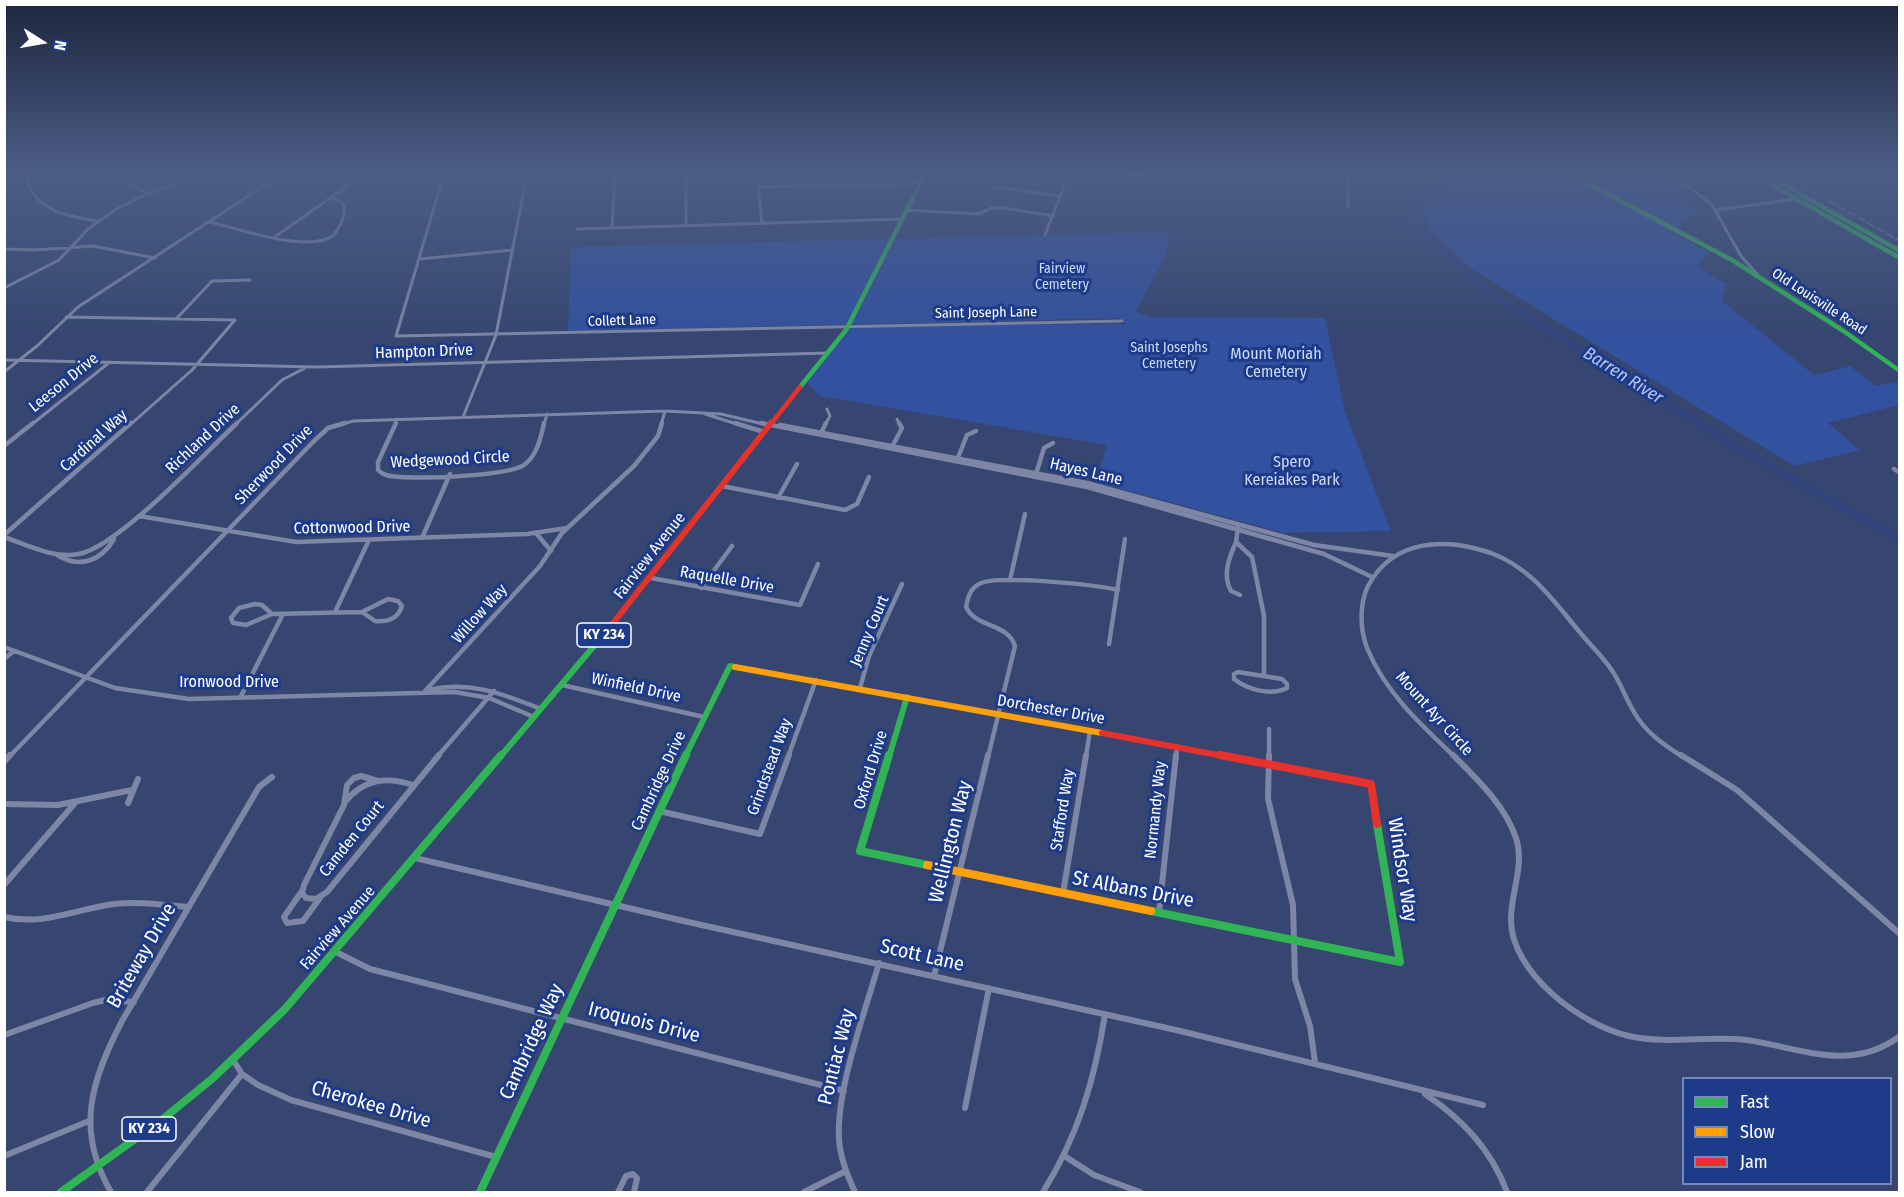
<!DOCTYPE html>
<html>
<head>
<meta charset="utf-8">
<style>
	body { margin:0 }
	#map { position:relative; width:1904px; height:1197px; overflow:hidden; background:#364670; font-family:"Fira Sans Condensed",sans-serif }
	canvas { display:block }
	.frame { position:absolute; inset:0; border:6px solid #fff; pointer-events:none }
	.legend { position:absolute; left:1682px; top:1077px; width:210px; height:108px; box-sizing:border-box; background:#1d3b88; border:2px solid #7789b8; margin:0; padding:8px 10px; list-style:none; font-size:18px; color:#fff }
	.legend li { display:flex; align-items:center; gap:12px; height:30px }
	.legend b { width:30px; border:2px solid #7789b8 }
	.north { position:absolute; left:12px; top:12px; width:60px; height:60px; -webkit-text-stroke:4px #1d3b88; paint-order:stroke; rotate:101deg; font-size:16px; font-weight:700; line-height:24px; text-align:center; color:#fff }
	.north::after { content:''; display:block; margin:auto; width:21px; height:27px; background:#fff; clip-path:polygon(50% 0,100% 100%,50% 72%,0 100%) }
</style>
</head>
<body>
<div id="map">
<canvas width="1904" height="1197"></canvas>
<div class="frame"></div>
<ul class="legend">
<li><b style="height:8px;background:#30b455"></b>Fast</li>
<li><b style="height:8px;background:#ff9f0a"></b>Slow</li>
<li><b style="height:8px;background:#e5322d"></b>Jam</li>
</ul>
<div class="north">N</div>
</div>
<script>
const g = document.querySelector('canvas').getContext('2d');
g.lineJoin = 'round';
function paint(path, color) { g.fillStyle = color; g.fill(path, 'evenodd'); }
function trace(path, color, width, dash) { g.strokeStyle = color; g.lineWidth = width; g.lineCap = dash ? 'butt' : 'round'; g.setLineDash(dash || []); g.stroke(path); }
function label(font, color, halo, rows, align = 'center') {
  g.font = font + ' "Fira Sans Condensed",sans-serif'; g.lineWidth = 6; g.setLineDash([]); g.textBaseline = 'middle'; g.strokeStyle = halo; g.fillStyle = color; for (const [text, x, y, turn = 0] of rows) {
    g.save(); g.translate(x, y); g.rotate((+turn || 0) * Math.PI / 180); g.textAlign = isNaN(turn) ? turn : align; if (halo) g.strokeText(text, 0, 0); g.fillText(text, 0, 0); g.restore();
  }
}
paint(new Path2D(`
	M1459,174H1655L1686,189L1673,194L1692,206L1696,213L1670,232L1708,252L1698,267L1726,284L1721,300L1814,375L1850,366L1876,386L1899,381V405L1828,423L1860,450L1794,466L1467,266L1430,230L1425,209Z
	M1170,232L1165,257L1136,311L1149,317L1325,318L1345,412L1391,531L1284,533L1096,482L1107,445L820,396L805,381L850,325L1126,324L1119,318L568,331L571,247Z`), '#32519e');
paint(new Path2D(`
	M1430,174H1459L1425,209L1430,230L1435,235L1402,232L1399,223L1409,212C1405,191 1415,187 1430,174Z`), '#31467e');
paint(new Path2D(`
	M1416,221H1422L1428,234L1497,294L1750,452L1900,535V543L1744,456L1491,298L1422,237L1415,223Z`), '#31467e');
trace(new Path2D(`
	M26,174C31,210 66,216 97,221
	M118,174L146,194
	M444,174L396,336L1122,321
	M686,174V225
	M757,174L762,223
	M1127,174L1189,182L1194,180L1197,174
	M1348,174V206
	M1662,174L1691,188L1712,205L1741,256L1758,275
	M759,187L920,183
	M996,187L1061,196
	M907,210L978,214L992,208H1004L1053,216
	M1716,210L1796,199
	M210,222C239,229 307,253 333,236C340,227 347,214 343,203L332,198
	M612,227L615,174
	M577,229L903,219
	M1045,235L1069,174
	M276,236L346,187L356,174
	M4,249L34,250L93,246L155,258
	M419,259L513,250
	M4,288L59,260L88,229L115,210L146,194L207,174
	M66,317L235,320L192,370L130,425
	M177,318L212,281L250,280
	M4,360L317,367L828,353
	M4,372L37,346L78,307L282,174
	M705,414L740,425
	M463,417L496,335L527,174
	M897,419L900,425
	M31,425L110,362
	M235,425L282,380L305,368
	M340,425L353,421L665,411L721,414L767,425
	M395,425L398,419
	M544,425L547,414
	M661,425L665,411
	M825,425L830,416L827,409`), '#7d87a5', 3);
trace(new Path2D(`
	M396,423L378,462V470C380,472 383,474 386,475C406,481 508,476 524,465C537,456 541,437 544,423
	M735,423L764,432
	M761,423L1087,487L1324,554L1372,577
	M780,425L1087,483L1314,545L1393,556
	M821,433L826,423
	M4,446L33,423
	M892,447L902,428L899,423
	M957,460L967,435L976,431
	M1894,469L1900,473
	M1036,474L1044,448L1053,443
	M722,486L845,510L857,504L869,477
	M778,498L797,464
	M139,516L296,542L527,534L567,528
	M1238,528L1236,542L1252,557L1264,616V675
	M536,533L551,551
	M4,535L131,423
	M4,537C27,545 54,559 79,554C119,546 204,454 237,423
	M422,538L450,474
	M1236,542C1229,558 1222,575 1231,591L1240,595
	M57,555C80,569 101,561 114,539
	M651,578L800,605L818,564
	M1010,580L1025,514
	M701,588L732,546
	M388,599L398,601L402,606C398,619 388,622 375,621L362,612Z
	M255,604L262,605L272,614L246,625L233,623L231,618L239,608Z
	M335,612L369,540
	M272,614L362,612
	M1109,644L1125,539
	M4,647L115,688L189,699L455,692L489,698L534,717
	M4,659L14,651
	M1238,672L1282,679L1287,684V688C1271,696 1248,690 1234,679V674Z
	M562,685L704,717
	M860,688L869,656L902,584
	M428,690C469,680 503,694 541,709
	M425,691L540,566L562,533L634,466L658,436L662,423
	M240,698L283,614
	M9,757L314,441L328,428L345,423
	M437,757L494,691
	M788,757L816,680
	M988,757L1015,646C1008,623 976,628 966,607C968,597 970,589 979,584C996,574 1096,585 1118,590
	M1086,757L1090,730
	M1176,757L1177,746
	M1269,757V729
	M1455,757C1421,725 1385,692 1367,648C1360,629 1359,605 1368,586C1393,539 1445,537 1491,553C1531,568 1552,599 1578,630C1589,644 1603,656 1613,672C1621,684 1626,699 1634,712C1645,732 1664,745 1683,757`), '#7d87a5', 4.5);
trace(new Path2D(`
	M1269,755L1268,799L1293,905L1295,979L1310,1026L1315,1062
	M1453,755C1477,779 1505,805 1516,838C1525,865 1511,891 1511,919C1510,972 1582,1026 1629,1036C1668,1045 1708,1035 1747,1040C1801,1048 1851,1073 1900,1036
	M1681,755L1737,790L1900,934
	M4,762L10,755
	M378,781L361,776L354,778L347,785L344,805L304,885L302,893L306,898L316,899L327,892L439,755
	M345,802C363,779 386,776 413,785
	M128,803L138,779
	M4,804L58,805L132,790
	M659,811L760,834L789,755
	M415,858L688,922L1176,1030L1483,1105
	M4,885L75,803
	M302,891L284,917L287,923L303,921L320,898
	M1063,893L1086,755
	M1159,912L1176,755
	M4,917C43,926 76,909 114,904C139,901 164,905 189,907
	M336,952L370,969L844,1091
	M934,976L988,755
	M4,1035L93,1003L105,1000L134,1002
	M242,1074L258,1085L291,1100L496,1157
	M1425,1094C1462,1119 1491,1149 1507,1192
	M965,1108L989,988
	M4,1156L89,1121
	M1066,1157L1094,1175L1140,1192
	M111,1192C75,1130 91,1081 122,1021L259,787L272,777
	M147,1192L242,1074L233,1060
	M618,1192L626,1176L633,1174L637,1178L634,1192
	M804,1192L846,1171
	M855,1192C847,1175 840,1158 839,1139C836,1090 865,1012 879,963
	M1043,1192C1078,1136 1095,1079 1105,1014`), '#7d87a5', 6);
trace(new Path2D(`
	M1570,174L1732,260L1842,330L1900,371
	M1753,174L1900,258
	M1765,174L1900,251
	M800,387L846,330L925,174`), '#30b455', 4.5);
trace(new Path2D(`
	M500,757L610,627
	M685,757L730,666L735,667
	M889,757L907,697`), '#30b455', 6);
trace(new Path2D(`
	M889,755L860,851L927,865
	M1151,911L1400,962L1377,824
	M61,1192L163,1119L213,1078L285,1009L501,755
	M480,1192L686,755`), '#30b455', 8);
trace(new Path2D(`
	M735,667L1102,733`), '#ff9f0a', 6);
trace(new Path2D(`
	M927,865L1151,911`), '#ff9f0a', 8);
trace(new Path2D(`
	M770,425L800,387`), '#e5322d', 4.5);
trace(new Path2D(`
	M610,627L771,423
	M1102,733L1228,757`), '#e5322d', 6);
trace(new Path2D(`
	M1220,755L1371,784L1377,824`), '#e5322d', 8);
trace(new Path2D(`
	M1781,174L1900,241`), '#727f9c', 1.5, [8, 3]);
const sky = g.createLinearGradient(0, 0, 0, 341);
sky.addColorStop(0, '#1e263e');
sky.addColorStop(0.51, '#4c5d86');
sky.addColorStop(1, '#4c5d8600');
g.fillStyle = sky;
g.fillRect(0, 0, 1904, 341);
label('14px', '#ccd9f8', '#1d3b88', [
	["Fairview",1062,269],
	["Cemetery",1062,285],
	["Saint Josephs",1169,348],
	["Cemetery",1169,364]
]);
label('14px', '#fff', '#1d3b88', [
	["Old Louisville Road",1819,302,33],
	["Saint Joseph Lane",986,313,-1],
	["Collett Lane",622,321,-2]
]);
for (const [x, y, w] of [
	[604,635,54],
	[149,1129,54]
]) { const box = new Path2D(); box.roundRect(x - w / 2, y - 12, w, 24, 4.5); g.fillStyle = '#1d3b88'; g.fill(box); trace(box, '#fff', 1.5); }
label('bold 15px', '#fff', null, [
	["KY 234",604,635],
	["KY 234",149,1129]
]);
label('16px', '#fff', '#1d3b88', [
	["Hampton Drive",424,352,-2],
	["Leeson Drive",64,383,-39],
	["Richland Drive",203,439,-43],
	["Cardinal Way",94,441,-42],
	["Wedgewood Circle",450,460,-3],
	["Sherwood Drive",274,465,-46],
	["Hayes Lane",1086,472,13],
	["Cottonwood Drive",352,528,-1],
	["Fairview Avenue",650,556,-52],
	["Raquelle Drive",727,580,10],
	["Willow Way",480,614,-48],
	["Jenny Court",870,631,-67],
	["Ironwood Drive",229,683],
	["Winfield Drive",636,688,12],
	["Dorchester Drive",1051,710,10],
	["Mount Ayr Circle",1434,714,48],
	["Grindstead Way",770,767,-70],
	["Oxford Drive",871,770,-73],
	["Cambridge Drive",659,781,-65],
	["Stafford Way",1063,810,-81],
	["Normandy Way",1156,810,-84],
	["Camden Court",352,839,-51],
	["Fairview Avenue",338,928,-49]
]);
label('16px', '#ccd9f8', '#1d3b88', [
	["Mount Moriah",1276,355],
	["Cemetery",1276,373],
	["Spero",1292,463],
	["Kereiakes Park",1292,481]
]);
label('italic 18px', '#b2c5f3', '#1d3b88', [
	["Barren River",1623,376,32]
]);
label('20px', '#fff', '#1d3b88', [
	["Wellington Way",951,842,-76],
	["Windsor Way",1402,870,81],
	["St Albans Drive",1133,890,11],
	["Briteway Drive",142,956,-60],
	["Scott Lane",922,956,13],
	["Iroquois Drive",644,1023,14],
	["Cambridge Way",532,1042,-65],
	["Pontiac Way",837,1057,-76],
	["Cherokee Drive",371,1105,16]
]);
</script>
</body>
</html>
